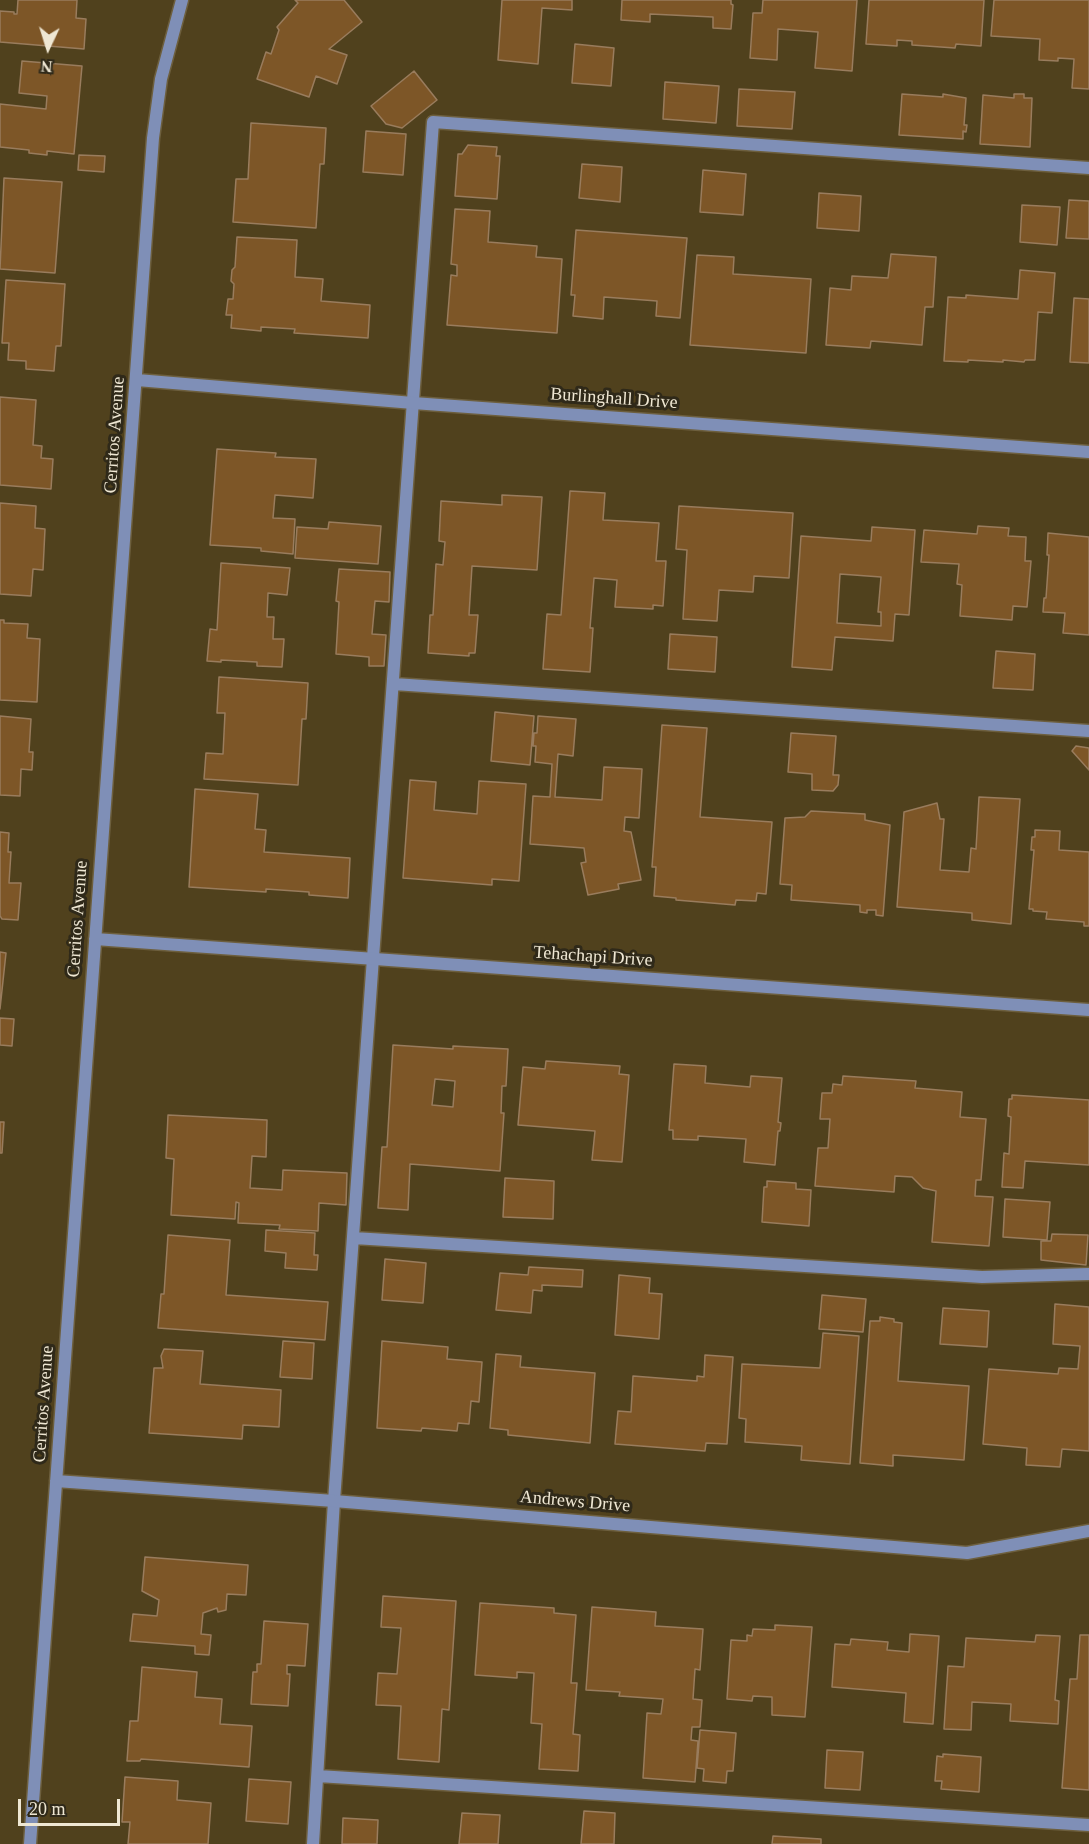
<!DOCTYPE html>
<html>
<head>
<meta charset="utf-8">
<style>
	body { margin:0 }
	#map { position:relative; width:1089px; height:1844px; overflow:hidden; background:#50411d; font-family:Georgia,serif }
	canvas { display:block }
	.north { position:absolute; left:18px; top:18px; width:60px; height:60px; -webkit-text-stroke:4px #2f2919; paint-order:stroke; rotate:184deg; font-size:16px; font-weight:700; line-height:24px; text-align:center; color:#efe7d3 }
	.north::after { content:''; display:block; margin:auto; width:21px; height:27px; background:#efe7d3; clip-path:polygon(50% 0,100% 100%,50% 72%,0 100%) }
	.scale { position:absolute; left:18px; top:1799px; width:102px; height:27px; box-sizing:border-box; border:3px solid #efe7d3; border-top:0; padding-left:8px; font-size:18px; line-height:21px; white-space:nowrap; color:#efe7d3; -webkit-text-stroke:4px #2f2919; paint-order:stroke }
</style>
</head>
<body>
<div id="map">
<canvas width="1089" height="1844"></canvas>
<div class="north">N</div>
<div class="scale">20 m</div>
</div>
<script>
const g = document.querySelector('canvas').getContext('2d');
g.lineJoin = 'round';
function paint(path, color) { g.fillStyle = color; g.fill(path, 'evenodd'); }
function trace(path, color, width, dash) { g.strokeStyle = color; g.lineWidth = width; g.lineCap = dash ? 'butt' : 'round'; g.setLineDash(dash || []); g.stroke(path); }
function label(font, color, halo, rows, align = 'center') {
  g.font = font + ' Georgia,serif'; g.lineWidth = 6; g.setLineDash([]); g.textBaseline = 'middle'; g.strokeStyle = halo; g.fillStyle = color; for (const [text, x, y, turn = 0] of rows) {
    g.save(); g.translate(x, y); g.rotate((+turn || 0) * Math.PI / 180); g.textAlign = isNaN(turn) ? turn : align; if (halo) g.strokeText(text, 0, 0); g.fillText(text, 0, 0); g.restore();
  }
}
const building = new Path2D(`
	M18,0H77L76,18L86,19L84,49L0,42V11L14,12V14H17Z
	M295,0H344L362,22L329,49L347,55L337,84L316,76L309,97L257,79L266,52L271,54L279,30L277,27L298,3Z
	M502,0H572V10L542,8L538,64L498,60Z
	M622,0H731V4L733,5L731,29L713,28V17L650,14V22L621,20Z
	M763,0H857L852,71L815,68L818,32L778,29L777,60L750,58L753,13H762Z
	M869,0H984L981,46L956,44L955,48L912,45V41L897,40V46L866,44Z
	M994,0H1089V89L1072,88L1074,59L1058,58V61L1039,60L1040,39L991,36Z
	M575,44L614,48L611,86L572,83Z
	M22,61L82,66L74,154L47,151V155L29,153V150L0,147V104L46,109L47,96L19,93Z
	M414,71L437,100L402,128L386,124L371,106Z
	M665,82L719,86L716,123L663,119Z
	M739,89L795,92L792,129L737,126Z
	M902,94L943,97V94L966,98L964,125H967L966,132L963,131V139L899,135Z
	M1014,94H1024V98H1032L1030,147L980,144L983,95L1014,98Z
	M251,123L326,128L324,164H320L316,228L233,222L236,179H248Z
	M366,131L406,134L403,175L363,172Z
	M468,145L497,147L496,156H500L497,199L455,196L458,154H462Z
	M79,155L105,156L104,172L78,170Z
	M582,164L622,167L620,202L579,198Z
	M703,170L746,174L743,215L700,212Z
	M4,178L62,182L55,273L0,269Z
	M819,193L861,196L859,231L817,228Z
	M1069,200L1089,201V239L1066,238Z
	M1022,205L1060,207L1057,245L1020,242Z
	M455,209L490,211L488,242L537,246L536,257L562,259L557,333L447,325L451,275L457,276V265L451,264Z
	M576,230L687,238L680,318L656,316L657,301L604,297L603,319L573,316L575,295H571Z
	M237,237L297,240L295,277L323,279L321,301L370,305L368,338L294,333L295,329L261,327V331L231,328L232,315H226L228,299H233L234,284L231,281L232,270L235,267Z
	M891,254L936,257L933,307H925L922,345L871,341L870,348L826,345L830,288L851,290L852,276L888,278Z
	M697,255L734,257L733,274L811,279L806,353L690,345Z
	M1020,270L1055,273L1052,313L1038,312L1035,360H1025L1024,362L1003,360V362L968,360V362L944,361L948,297L966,298V295L1018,299Z
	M6,280L65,284L61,346H56L54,371L26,369V361L8,360L9,343H2Z
	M1074,298L1089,299V363L1070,362Z
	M0,397L36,400L33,445L42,446L41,458L53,459L51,489L0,485Z
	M217,449L276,453L275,457L316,459L313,498L275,495L273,518L295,519L293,554L261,551V548L210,545Z
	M570,491L605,493L603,520L659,523L656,561H666L663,606L653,605V609L615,607L617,580L594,578L590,628H593L590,672L543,669L547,614L561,615Z
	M502,495L542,497L537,570L472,566L469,615H478L475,653H469V656L428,653L430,615H433L436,564L443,565L445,542L439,541L441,501L502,505Z
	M0,503L36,506L35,528L45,529L43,570L33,569L31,596L0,594Z
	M679,506L793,513L789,578L754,576L753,592L719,590L717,621L683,619L687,550L676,549Z
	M329,522L381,526L378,564L295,558L297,527L328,529Z
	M978,526L1009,528L1008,536L1026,537L1025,561H1031L1027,607L1013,606L1012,620L960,616L962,585L957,584L959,564L921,562L924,530L977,534Z
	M872,527L915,530L909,615L895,614L893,641L835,637L832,670L792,667L801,536L871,541ZM840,574L881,577L878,612H881V626L837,623Z
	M1048,533L1089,537V635L1063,633L1065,613L1043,612L1044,598H1046L1049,555H1047Z
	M221,563L290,568L287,595L268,593L267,617H274L273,639H284L282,667L257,666V662L221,660V662L207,661L210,629L217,630Z
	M339,569L390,572L389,602L375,601L372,634L386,635L384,666H369V657L336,654L339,602L336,601Z
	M0,620H4V623L28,624L27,638L40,639L37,702L0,700Z
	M670,634L717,637L715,672L668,669Z
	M996,651L1035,654L1033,690L993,688Z
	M219,677L308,683L306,719H302L298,785L204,779L206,753L223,754L225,713H217Z
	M495,712L534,716L530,765L491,761Z
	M0,716L31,719L29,752H33L32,770L21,769L20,796L0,795Z
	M538,716L576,719L573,756L558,754L555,797L602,800L604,767L642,769L639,818L625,817L624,831L631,832L641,880L618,884L619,889L588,895L581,863L586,862L584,848L530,844L533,796L550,797L552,764L535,762L536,746H533L534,733H537Z
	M662,725L707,728L700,817L772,822L766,894L757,893L756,901L736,900L735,905L676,900V898L654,896L656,867H652Z
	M791,733L836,736L833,775H839L838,785L833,791L812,790V774L788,772Z
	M1076,746L1089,748V770L1072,751Z
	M410,780L436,782L434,810L477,814L479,781L526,784L519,881L492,879V885L403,878Z
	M195,789L258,794L255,829L266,830L264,852L350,858L348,898L309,895V892L266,889V892L189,887Z
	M979,797L1020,799L1011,924L972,920V913L897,907L904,812L937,803L940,819H944L940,870L969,872L971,848L976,849Z
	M811,811L865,814V820L890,825L883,916L876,915V910H867V913L860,912V905L791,900L792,885L780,884L785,818L805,817Z
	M1035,830L1060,831L1059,850L1089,852V926H1084V922L1046,919L1047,912L1033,911V909H1029L1034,850H1031L1032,837H1035Z
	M0,832L9,833L8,852H11L9,883H21L18,920L2,919L0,916Z
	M0,952L6,953L0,1009Z
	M0,1018L14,1019L12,1046L0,1045Z
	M393,1045L453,1049V1046L508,1049L506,1086H502L501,1113H504L500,1171L410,1164L408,1210L378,1208L382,1147H387ZM435,1079L455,1081L453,1107L432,1105Z
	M546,1061L620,1066L619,1074L629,1075L622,1162L592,1160L595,1131L518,1125L523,1067L545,1069Z
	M674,1064L706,1066L705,1083L750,1087L751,1076L782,1078L778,1122L781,1123L780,1131H778L775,1165L744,1162L746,1139L698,1136V1140L673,1139V1130H669Z
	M843,1076L916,1081L915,1088L962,1092L960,1117L986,1119L981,1180H976L975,1196L993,1197L989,1246L932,1242L936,1191L923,1188L912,1177L895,1176L894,1192L815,1186L818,1148H828L830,1119H820L822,1093H832L833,1084L842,1085Z
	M1012,1095L1089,1100V1165L1025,1161L1023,1188L1002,1187L1004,1153L1009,1154L1011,1117L1008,1116L1009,1099H1012Z
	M168,1115L267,1120L266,1157L252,1156L250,1188L282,1190L283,1170L347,1173L346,1205L319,1203L318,1231L279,1229L280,1225L238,1223L239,1203L236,1202L235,1219L171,1215L174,1159L166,1158Z
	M0,1122H4L2,1153H0Z
	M505,1178L554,1181L553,1219L503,1217Z
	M767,1181L796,1183V1189L811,1190L809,1226L762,1222L764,1187H767Z
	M1005,1199L1050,1202L1047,1240L1003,1237Z
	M266,1230L315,1233L314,1255H318L317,1270L285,1268L286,1253L265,1251Z
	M1052,1234L1088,1235L1086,1265L1041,1260V1241H1051Z
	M168,1235L230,1240L226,1295L328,1302L325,1340L158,1328L161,1294H164Z
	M385,1259L426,1263L423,1303L382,1300Z
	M529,1267L583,1270L582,1287L542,1285V1291L533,1290L531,1313L496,1310L500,1273L528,1275Z
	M619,1275L650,1278L649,1293L662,1294L659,1339L615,1335Z
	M822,1295L866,1299L863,1332L819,1329Z
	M1055,1304L1089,1307V1451L1062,1449L1060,1467L1026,1465L1027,1448L983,1444L989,1369L1058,1374L1059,1368L1078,1369L1080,1346L1053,1344Z
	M943,1308L989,1311L987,1347L940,1344Z
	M880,1317L894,1319V1322L902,1323L898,1381L969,1386L964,1460L893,1455V1466L860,1463L870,1321H880Z
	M823,1333L859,1336L850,1464L801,1460L802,1446L745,1442L746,1419L739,1418L742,1364L820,1368Z
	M283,1341L314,1343L312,1379L280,1377Z
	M382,1341L448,1347L447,1359L482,1362L479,1402L471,1401L469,1424L458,1423L457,1431L422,1428L421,1431L377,1428Z
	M164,1349L203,1351L200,1384L281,1390L279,1427L243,1425L242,1439L149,1433L154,1368H163L161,1356Z
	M496,1354L521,1356L520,1367L595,1373L590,1443L508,1435V1430L490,1428Z
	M705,1355L733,1357L727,1444L706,1443L705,1451L615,1444L618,1411L631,1412L633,1376L697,1381V1376L704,1377Z
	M145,1557L248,1565L246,1595L227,1594L226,1610L218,1612L217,1608L203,1613L201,1634L211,1635L209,1655L195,1654V1646L130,1641L133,1614L157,1616L159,1600L142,1591Z
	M383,1596L456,1601L449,1710L442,1709L439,1762L398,1759L401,1706L376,1705L378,1673L397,1674L401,1628L381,1627Z
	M480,1603L554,1608V1613L576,1615L571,1683H577L573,1734L580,1735L578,1771L539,1769L542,1724L531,1723L534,1673L517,1672V1678L475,1675Z
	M592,1607L656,1612L655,1626L703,1629L700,1670L695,1669L693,1699L702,1700L700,1727H692L691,1740L698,1741L695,1782L643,1778L647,1713L661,1714L663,1699L619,1696L620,1692L586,1690Z
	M264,1621L308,1624L305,1666L287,1665V1674H290L288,1706L251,1704L253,1672H257V1664H261Z
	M775,1625L812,1627L805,1717L772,1715V1697L753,1696L752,1701L727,1699L731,1640L747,1641V1635L752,1636L753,1629L775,1630Z
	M910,1634L939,1636L933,1724L904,1722L906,1693L832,1687L835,1644L850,1645L851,1639L888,1642L887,1650L909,1652Z
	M1036,1635L1060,1636L1055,1700L1059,1701L1058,1724L1010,1721L1011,1704L972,1702L971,1730L944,1729L948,1666L964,1667L966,1638L1035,1642Z
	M1080,1635H1089V1790L1062,1788L1070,1679H1077Z
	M142,1667L197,1672L195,1697L222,1699L220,1724L252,1726L249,1767L141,1759L140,1761H127L130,1721H138Z
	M700,1730L736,1733L733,1771H727L726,1783L703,1781L704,1769L697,1768Z
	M827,1750L863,1752L860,1790L825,1788Z
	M943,1754L981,1757L979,1792L941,1789L942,1781H935L937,1756L943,1757Z
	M125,1777L178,1781L177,1800L211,1803L208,1844H128L130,1822H122Z
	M249,1779L291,1782L288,1824L246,1821Z
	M584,1811L615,1813L614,1844H581Z
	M462,1813L500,1815L498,1844H459Z
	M343,1818L378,1820L377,1844H342Z
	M773,1836L821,1839V1844H772Z`);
paint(building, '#7d5627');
trace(building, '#997c5d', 1.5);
const lane = new Path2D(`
	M394,684L1089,731
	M354,1238L982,1277L1089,1274
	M318,1776L1089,1825
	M313,1844L334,1501L433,122L1089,168`);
const street = new Path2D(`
	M137,380L413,403L1089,452
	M95,939L1089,1010
	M56,1481L334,1501L967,1553L1089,1531
	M30,1844L153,138L161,79L182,0`);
trace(lane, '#6d5f3e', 15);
trace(street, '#6d5f3e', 15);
trace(lane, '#7f8fb7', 12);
trace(street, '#7f8fb7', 12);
label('18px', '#efe7d3', '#2f2919', [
	["Burlinghall Drive",614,399,4],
	["Cerritos Avenue",115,435,-86],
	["Cerritos Avenue",78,919,-86],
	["Tehachapi Drive",593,957,4],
	["Cerritos Avenue",44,1404,-86],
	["Andrews Drive",575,1502,5]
]);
</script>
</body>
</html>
